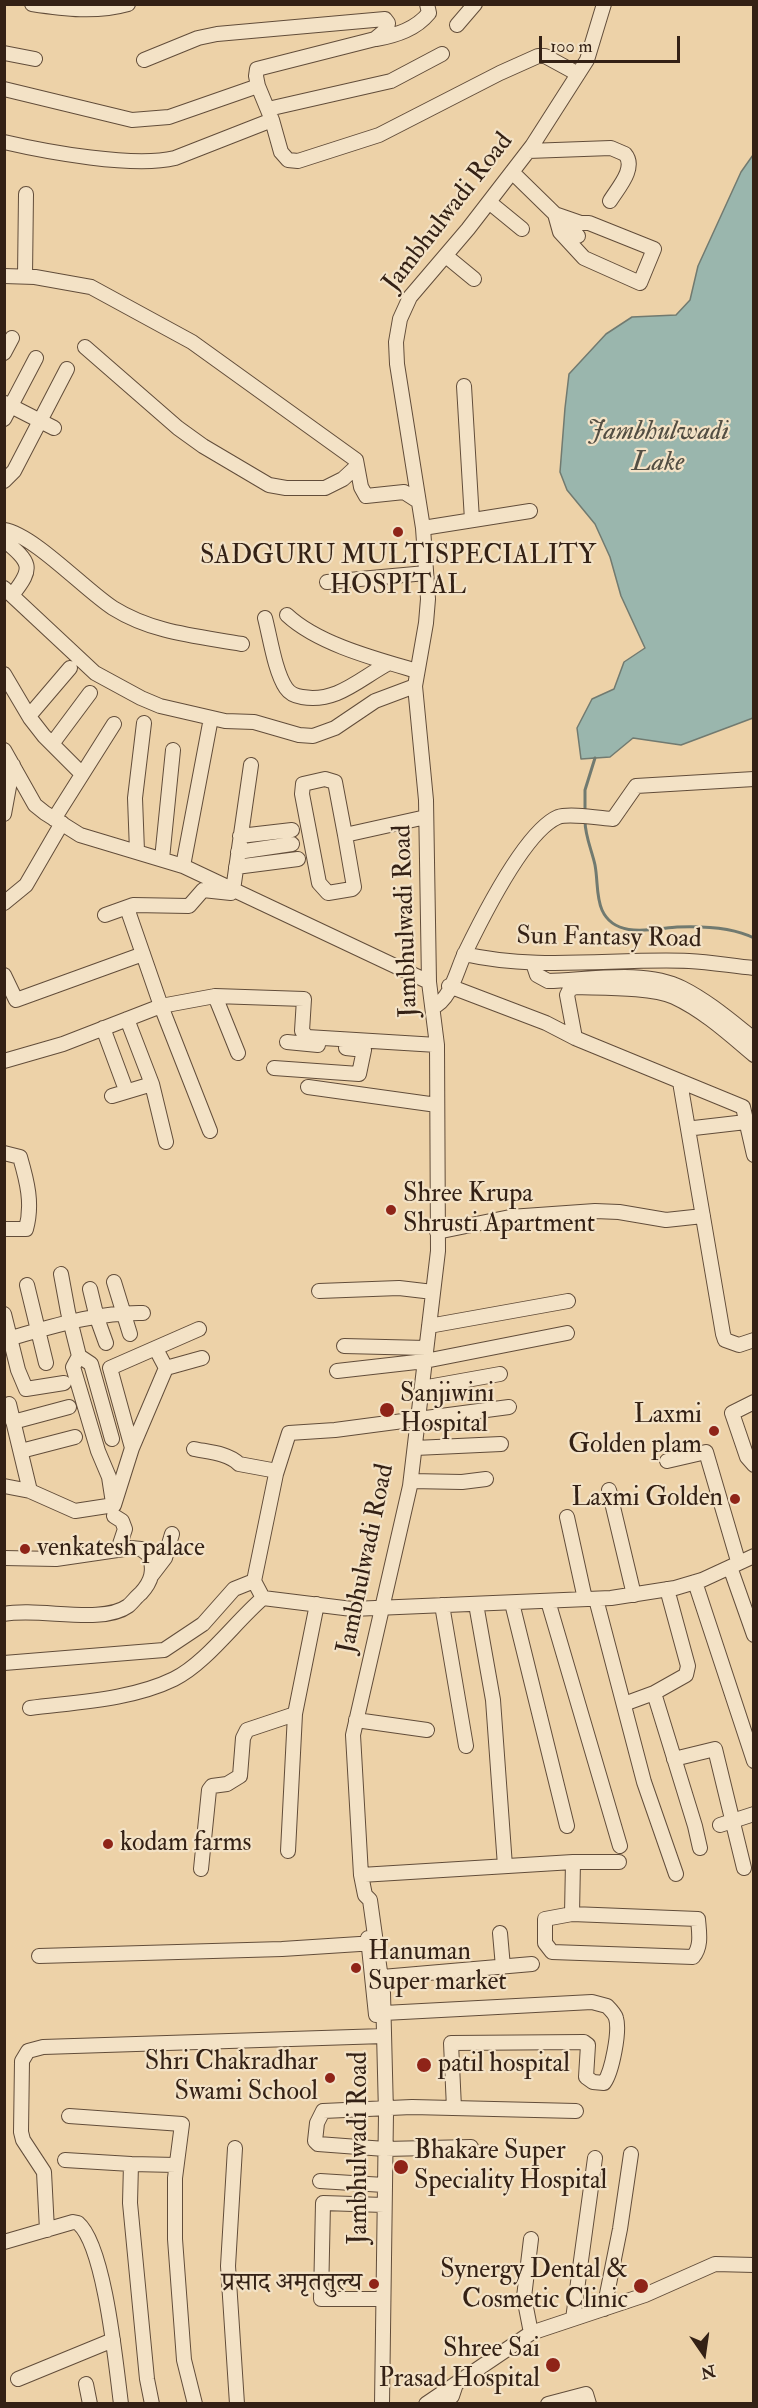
<!DOCTYPE html>
<html>
<head>
<meta charset="utf-8">
<style>
	body { margin:0 }
	#map { position:relative; width:758px; height:2408px; overflow:hidden; background:#edd2a8; font-family:"IM FELL Double Pica",serif }
	canvas { display:block }
	.frame { position:absolute; inset:0; border:6px solid #342115; pointer-events:none }
	.north { position:absolute; left:674px; top:2324px; width:60px; height:60px; -webkit-text-stroke:4px #f3e2c6; paint-order:stroke; rotate:167deg; font-size:16px; font-weight:700; line-height:24px; text-align:center; color:#342115 }
	.north::after { content:''; display:block; margin:auto; width:21px; height:27px; background:#342115; clip-path:polygon(50% 0,100% 100%,50% 72%,0 100%) }
	.scale { position:absolute; left:539px; top:36px; width:141px; height:27px; box-sizing:border-box; border:3px solid #342115; border-top:0; padding-left:8px; font-size:18px; line-height:21px; white-space:nowrap; color:#342115; -webkit-text-stroke:4px #f3e2c6; paint-order:stroke }
</style>
</head>
<body>
<div id="map">
<canvas width="758" height="2408"></canvas>
<div class="frame"></div>
<div class="north">N</div>
<div class="scale">100 m</div>
</div>
<script>
const g = document.querySelector('canvas').getContext('2d');
g.lineJoin = 'round';
function paint(path, color) { g.fillStyle = color; g.fill(path, 'evenodd'); }
function trace(path, color, width, dash) { g.strokeStyle = color; g.lineWidth = width; g.lineCap = dash ? 'butt' : 'round'; g.setLineDash(dash || []); g.stroke(path); }
function label(font, color, halo, rows, align = 'center') {
  g.font = font + ' "IM FELL Double Pica","Noto Serif Devanagari",serif'; g.lineWidth = 4.5; g.setLineDash([]); g.textBaseline = 'middle'; g.strokeStyle = halo; g.fillStyle = color; for (const [text, x, y, turn = 0] of rows) {
    g.save(); g.translate(x, y); g.rotate((+turn || 0) * Math.PI / 180); g.textAlign = isNaN(turn) ? turn : align; if (halo) g.strokeText(text, 0, 0); g.fillText(text, 0, 0); g.restore();
  }
}
const water = new Path2D(`
	M753,155V718L681,745L633,738L610,757L581,759L577,728L592,699L614,689L624,662L645,648L621,596L610,557L595,524L567,490L560,472L565,408L569,374L606,334L632,317L676,315L690,300L698,266L741,172Z`);
paint(water, '#9ab6ad');
trace(water, '#717a70', 1.5);
trace(new Path2D(`
	M585,811V790L595,758
	M585,821C585,836 592,851 595,865C598,881 596,896 602,910C615,939 652,929 677,927C701,926 732,927 754,938`), '#717a70', 3);
const minor = new Path2D(`
	M32,4C65,9 96,13 128,4
	M457,25L475,4
	M377,39C397,35 416,29 429,13L427,4
	M4,53L35,59
	M144,60L198,38L217,34L385,19L388,23L387,29L375,39L257,69L256,76L258,86L272,120L281,152L288,160L298,161L379,135L500,73L538,56H545L578,74
	M4,89L132,120L169,117L258,86
	M268,109L391,81L442,54
	M4,142C47,152 134,168 175,158L272,120
	M528,151L611,148L625,154C637,168 617,189 610,201
	M512,172L555,214L560,232L584,258L640,283L654,249L589,223H581L555,214
	M489,202L522,229
	M559,218L578,236
	M446,256L474,279
	M4,276L35,277L91,287L192,342L356,460L361,487L366,496L404,492L418,501
	M25,276L26,194
	M85,347L178,428L203,446L269,485L286,488H325L343,479L357,466
	M4,353L12,338
	M464,386L472,520
	M5,403L54,428
	M4,419L36,358
	M4,481L14,471L67,369
	M423,528L530,511
	M4,530C34,535 85,590 113,608C153,633 197,636 242,644
	M4,540C30,562 35,567 12,595
	M327,582L426,573
	M4,588L95,673L141,698L160,706L225,721L254,722L299,735L313,736L335,728L375,701L415,686
	M287,615C318,644 376,659 417,671
	M265,618C270,637 275,672 286,688C290,694 295,696 302,697C337,703 359,679 389,663
	M4,674L30,718L44,736L81,773
	M29,716L70,668
	M52,744L90,693
	M4,750L35,805L45,813L80,835L183,866L429,982
	M4,814L13,765
	M54,819L114,724
	M345,835L335,782L325,779L303,784L302,794L319,883L328,893L352,889L354,887L345,835L426,817
	M240,836L292,830
	M137,851L135,798L144,723
	M238,852L292,844
	M162,859L173,750
	M183,866L211,718
	M236,867L298,859
	M233,890L251,765
	M4,903L26,885L62,823
	M127,908L161,1006L210,1131
	M105,915L133,905L189,906L203,890L231,893
	M464,954C538,971 614,958 689,961C711,962 732,966 754,968
	M533,963L537,975L548,981C588,980 645,969 682,988C708,1001 731,1021 754,1039
	M4,975L16,1000L143,954
	M449,986L546,1023L575,1038L743,1107L754,1155
	M215,996L238,1053
	M433,1007C451,1000 457,969 465,953C481,920 525,831 558,817C569,813 600,818 613,819L636,786L754,779
	M127,1019L152,1084
	M103,1028L126,1090
	M575,1038L567,995L570,989L576,987C602,988 652,987 674,997C704,1011 729,1034 754,1055
	M287,1042L318,1045
	M4,1061L63,1044L161,1006L215,996L304,999L302,1031L307,1037L437,1045
	M274,1068L359,1074L364,1050L346,1048
	M680,1082L723,1334L725,1340L739,1345L754,1340
	M308,1087L437,1105
	M112,1096L152,1084L166,1142
	M694,1128L746,1122
	M4,1153L20,1157C27,1181 33,1204 26,1229H4
	M437,1232L510,1217L595,1211L619,1212L666,1220L703,1216
	M61,1274L68,1312L79,1356L73,1367L98,1451L109,1477L113,1503
	M114,1282L130,1334
	M27,1285L46,1363
	M90,1289L97,1318L106,1343
	M319,1291L399,1288L433,1292
	M4,1314L18,1370L26,1389L64,1383
	M429,1326L568,1301
	M11,1338C54,1326 98,1312 143,1313
	M344,1346L426,1348
	M79,1356L91,1364L112,1439
	M166,1368L202,1358
	M337,1371L425,1361L567,1333
	M422,1388L500,1374
	M754,1402L732,1413L747,1457L754,1465
	M9,1404L30,1491
	M13,1422L69,1407
	M132,1448L110,1368L199,1329
	M415,1448L501,1444
	M194,1449C208,1452 228,1453 239,1464L277,1471
	M21,1451L75,1437
	M667,1461L706,1452L738,1561
	M411,1481L462,1482L486,1479
	M4,1486L30,1491L75,1511L114,1505L132,1448L166,1368L156,1349
	M609,1490L634,1595
	M114,1516L122,1521L125,1529L118,1550
	M567,1517L585,1599
	M4,1558L56,1559L131,1548L141,1549L150,1556C154,1571 152,1581 141,1593C136,1597 132,1603 128,1606C102,1625 39,1607 4,1614
	M730,1567L754,1635
	M152,1575L165,1558L172,1534
	M695,1582L754,1761
	M263,1598L254,1581L276,1474L289,1433L335,1430L509,1407
	M596,1599L644,1782L676,1874
	M548,1601L620,1846
	M512,1603L567,1826
	M476,1604L493,1700L505,1866
	M442,1605L466,1746
	M4,1663L164,1650L203,1624L234,1589L254,1581
	M654,1693L686,1675L688,1666L667,1589
	M624,1704L654,1693L695,1826L700,1848
	M30,1708C76,1702 131,1700 174,1679C206,1663 235,1622 263,1598L352,1609L611,1598L675,1588L702,1580L754,1556
	M356,1720L427,1730
	M674,1759L715,1749L744,1868
	M720,1825L754,1814
	M288,1851L295,1714
	M201,1869L209,1790L212,1786L227,1784L240,1776L243,1738L247,1730L295,1714L317,1604
	M361,1875L573,1862H619
	M572,1914L698,1919C699,1932 702,1946 693,1957L552,1952L545,1943V1919Z
	M572,1914L573,1862
	M500,1933L503,1967
	M368,1938L376,2015
	M39,1956L282,1949L375,1943
	M382,1977L532,1964
	M384,2013L592,2002L607,2006C610,2009 615,2014 616,2018C620,2031 612,2072 604,2083L593,2082L586,2077L588,2045L584,2042L451,2043L454,2108
	M69,2116L182,2124L175,2178V2239L184,2360L195,2404
	M471,2147L385,2149L318,2144L315,2141L317,2123L323,2111L412,2107L576,2111
	M235,2148L228,2266L237,2404
	M65,2160L131,2164
	M320,2181L384,2185
	M47,2230L44,2172L23,2140L21,2132L22,2061L28,2051L43,2047L384,2036
	M531,2239L524,2297L531,2333
	M4,2242L73,2222L78,2223C105,2246 116,2366 121,2404
	M383,2299H321L323,2203L384,2205
	M604,2309L620,2229L631,2154
	M573,2319L595,2158
	M18,2379L113,2340
	M86,2384L90,2404
	M152,2404L147,2379L130,2203L131,2164L176,2165
	M382,2404L386,2113L383,1993L370,1900L365,1895L361,1875L353,1735L410,1486L438,1251L437,1045L429,982L426,800L415,686L426,623L428,599L423,528L397,364L396,342L400,319L410,297L468,229L532,146L587,60L604,4
	M426,2404L531,2333L645,2295L715,2264L754,2265
	M444,2404L452,2396L456,2384
	M548,2404L586,2394L589,2404`);
trace(minor, '#624d3a', 16);
trace(minor, '#f3e2c6', 14);
for (const [x, y, r, color] of [
	[398,532,6,"#8f2418"],
	[391,1210,6,"#8f2418"],
	[387,1410,8,"#8f2418"],
	[714,1431,6,"#8f2418"],
	[735,1499,6,"#8f2418"],
	[25,1549,6,"#8f2418"],
	[108,1844,6,"#8f2418"],
	[356,1968,6,"#8f2418"],
	[424,2065,8,"#8f2418"],
	[330,2078,6,"#8f2418"],
	[401,2167,8,"#8f2418"],
	[374,2284,6,"#8f2418"],
	[641,2286,8,"#8f2418"],
	[553,2365,8,"#8f2418"]
]) { const dot = new Path2D(); dot.arc(x, y, r, 0, 2 * Math.PI); g.fillStyle = color; g.fill(dot); trace(dot, '#f3e2c6', 2); }
label('26px', '#342115', '#f3e2c6', [
	["Jambhulwadi Road",449,213,-52],
	["Jambhulwadi Road",407,921,-92],
	["Sun Fantasy Road",609,939,1],
	["Jambhulwadi Road",367,1559,-78],
	["Jambhulwadi Road",360,2148,-90]
]);
label('26px', '#342115', '#f3e2c6', [
	["SADGURU MULTISPECIALITY",398,557,"center"],
	["HOSPITAL",398,587,"center"],
	["Shree Krupa",403,1195],
	["Shrusti Apartment",403,1225],
	["Sanjiwini",400,1395],
	["Hospital",400,1425],
	["Laxmi",702,1416,"right"],
	["Golden plam",702,1446,"right"],
	["Laxmi Golden",723,1499,"right"],
	["venkatesh palace",37,1549],
	["kodam farms",120,1844],
	["Hanuman",368,1953],
	["Super market",368,1983],
	["Shri Chakradhar",318,2063,"right"],
	["Swami School",318,2093,"right"],
	["patil hospital",438,2065],
	["Bhakare Super",414,2152],
	["Speciality Hospital",414,2182],
	["Synergy Dental &",628,2271,"right"],
	["Cosmetic Clinic",628,2301,"right"],
	["प्रसाद अमृततुल्य",362,2284,"right"],
	["Shree Sai",540,2350,"right"],
	["Prasad Hospital",540,2380,"right"]
], 'left');
label('italic 27px', '#534e43', '#f3e2c6', [
	["Jambhulwadi",658,433],
	["Lake",658,464]
]);
</script>
</body>
</html>
